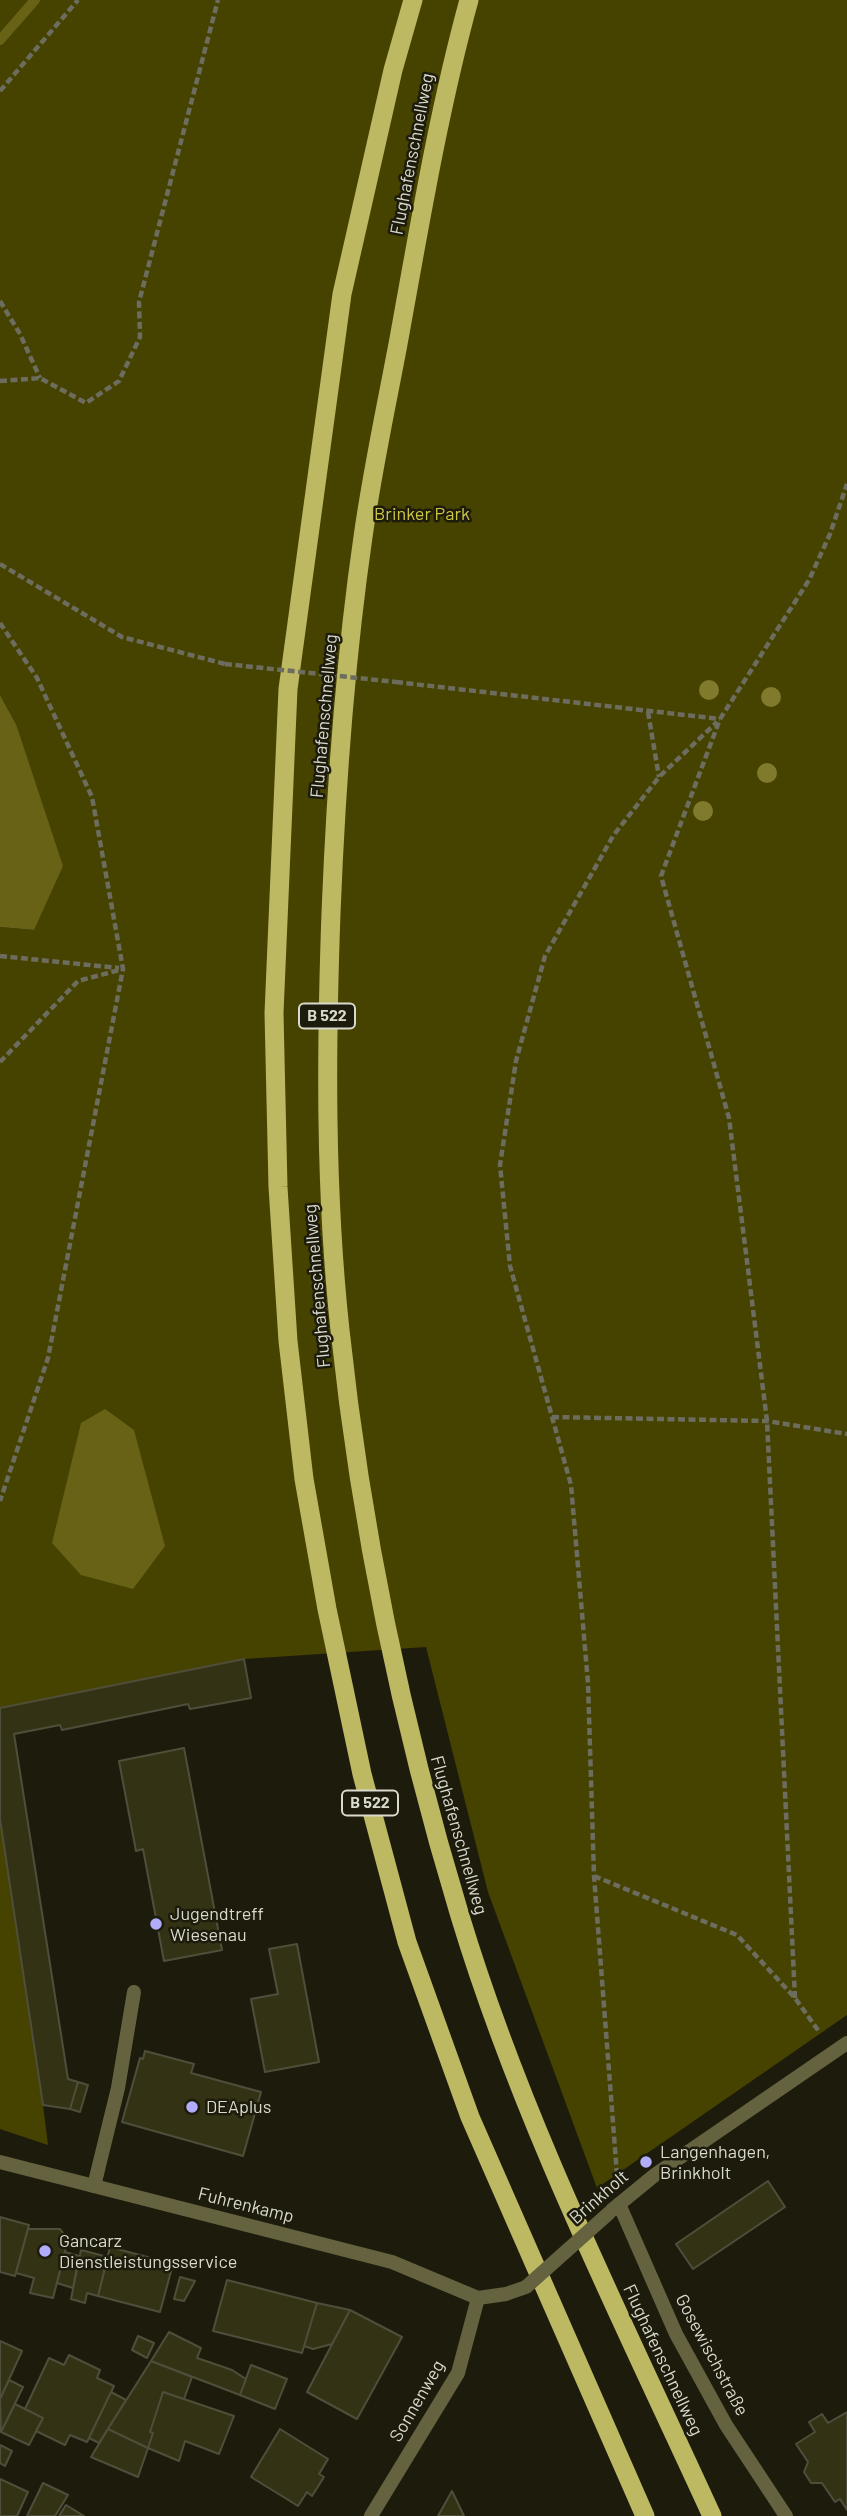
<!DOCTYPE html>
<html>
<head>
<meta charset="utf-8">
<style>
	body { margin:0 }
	canvas { display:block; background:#1d1c0c }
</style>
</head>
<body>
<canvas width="847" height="2516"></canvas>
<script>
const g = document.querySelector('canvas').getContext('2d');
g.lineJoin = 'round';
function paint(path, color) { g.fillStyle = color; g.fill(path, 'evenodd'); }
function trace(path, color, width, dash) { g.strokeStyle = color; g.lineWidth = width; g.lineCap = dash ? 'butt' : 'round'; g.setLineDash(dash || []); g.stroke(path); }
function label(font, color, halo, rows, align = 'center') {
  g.font = font + ' Barlow,sans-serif'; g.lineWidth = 5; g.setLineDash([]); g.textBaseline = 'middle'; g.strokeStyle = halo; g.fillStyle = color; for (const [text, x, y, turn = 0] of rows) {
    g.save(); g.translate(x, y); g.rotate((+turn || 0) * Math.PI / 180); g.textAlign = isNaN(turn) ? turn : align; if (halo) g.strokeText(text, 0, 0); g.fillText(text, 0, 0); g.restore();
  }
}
paint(new Path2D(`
	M0,0H847V2015L597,2188L488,1892L426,1647L244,1659L0,1708V927L34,930L16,724L0,695Z
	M0,1819L43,2105L48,2145L0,2129Z`), '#464200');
paint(new Path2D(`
	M0,695L16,724L63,866L34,930L0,927Z
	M105,1409L134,1430L165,1546L133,1589L81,1575L52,1543L81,1423Z`), '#676216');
trace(new Path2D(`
	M0,40L35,0`), '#676216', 10);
const building = new Path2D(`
	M244,1659L251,1698L190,1709L188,1704L62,1730L60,1725L14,1734L68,2079L78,2082L70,2109L43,2105L0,1819V1708Z
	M184,1748L222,1950L164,1961L143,1849L136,1851L119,1761Z
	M297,1944L319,2062L265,2072L251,1999L278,1994L269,1949Z
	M145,2051L194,2064L191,2073L261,2092L243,2156L122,2122L140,2058L143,2059Z
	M78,2082L88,2085L80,2112L70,2109Z
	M768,2181L785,2207L693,2269L676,2244Z
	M0,2217L29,2225L15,2276L0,2272Z
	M28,2229H60L68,2239L53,2298L30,2293L34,2278L16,2273Z
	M110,2247L173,2264L160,2312L98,2296Z
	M81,2250L108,2257L98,2296L87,2293L85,2303L71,2299Z
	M65,2252L79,2256L73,2288L57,2283Z
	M180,2277L195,2281L184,2301L174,2299Z
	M227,2280L317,2303L302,2353L213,2331Z
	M317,2303L350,2310L332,2344L313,2349L304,2346Z
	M350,2310L402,2337L357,2419L307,2392Z
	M169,2332L201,2348L197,2358L232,2370L246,2379L240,2395L151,2361Z
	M138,2336L154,2343L147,2358L132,2350Z
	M0,2341L22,2351L0,2399Z
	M69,2355L100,2370L97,2378L114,2386L87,2442L70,2435L65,2445L36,2431L43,2418L25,2409L49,2358L64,2365Z
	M151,2361L192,2377L184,2399L163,2392L150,2432L153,2433L148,2448L108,2429Z
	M251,2365L287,2379L275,2409L240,2395Z
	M9,2380L23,2387L1,2432L0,2399Z
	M111,2392L126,2400L99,2443L89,2438Z
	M163,2392L234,2416L219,2454L185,2441L179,2461L148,2448L153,2433L150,2432Z
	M15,2404L43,2418L29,2445L1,2432Z
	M847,2412V2510L840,2499L835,2502L822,2483H811L804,2472L808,2462L796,2444L815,2432L809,2422L822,2414L828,2423Z
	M108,2429L148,2448L138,2477L91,2457Z
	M280,2429L328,2459L319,2474L324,2477L312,2496L307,2492L298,2506L251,2477Z
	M0,2445L12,2451L5,2466L0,2463Z
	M0,2479L28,2492L17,2516H0Z
	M43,2483L68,2495L55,2516H27Z
	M452,2491L464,2516H438Z
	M66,2505L84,2516H59Z`);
paint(building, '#343214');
trace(building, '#4f4e3b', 2);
trace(new Path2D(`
	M0,91L78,0
	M0,301L20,334L40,378
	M0,381L40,378L86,403L119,381L140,337L139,302L218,0
	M0,564L122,637L225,664
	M0,623L37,678L92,797L123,969L48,1358L0,1501
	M396,682L720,719
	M648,712L659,777
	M0,956L119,968
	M0,1062L78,981L123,969
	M552,1417L767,1421L847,1434
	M594,1876L737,1935L795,1998L820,2033
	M795,1998L767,1421L729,1118L661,876L720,719L809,580L830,534L847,484
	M617,2175L594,1876L588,1683L571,1485L510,1266L500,1165L516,1061L545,956L613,836L659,777L717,722`), '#6d6d5f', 4.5, [7, 3.5]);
trace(new Path2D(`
	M94,2186L118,2088L134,1992`), '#64623f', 14);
trace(new Path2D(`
	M0,2162L392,2262L478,2298L458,2373L371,2516
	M619,2204L676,2334L726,2425L786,2516
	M612,2210L656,2174L847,2043`), '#64623f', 14);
trace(new Path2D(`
	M413,0L393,70L342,294L288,689L274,1013L278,1187L288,1341L304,1479L327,1609L362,1774L407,1942L470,2117L645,2516
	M469,0C438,113 419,229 398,344C386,408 372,472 363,537C345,661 336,787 331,913C326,1052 325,1191 340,1330C361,1528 402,1725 460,1916C523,2124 622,2319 712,2516`), '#bdb862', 19);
trace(new Path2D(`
	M225,664L396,682`), '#6d6d5f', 4.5, [7, 3.5]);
trace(new Path2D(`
	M478,2298L506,2294L526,2287L609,2213`), '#64623f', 14);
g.fillStyle = '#7f7a2c';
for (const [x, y] of [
	[709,690],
	[771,697],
	[767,773],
	[703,811]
]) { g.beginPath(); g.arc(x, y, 10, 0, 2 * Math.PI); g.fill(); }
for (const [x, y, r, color] of [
	[156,1924,7,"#b1adfa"],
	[192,2107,7,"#b1adfa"],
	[646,2162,7,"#b1adfa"],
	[45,2251,7,"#b1adfa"]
]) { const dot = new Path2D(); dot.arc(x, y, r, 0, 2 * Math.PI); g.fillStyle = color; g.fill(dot); trace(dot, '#1d1c0c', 2.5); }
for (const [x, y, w] of [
	[327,1016,56],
	[370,1803,56]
]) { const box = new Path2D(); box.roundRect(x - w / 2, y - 12.5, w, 25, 5); g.fillStyle = '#1d1c0c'; g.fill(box); trace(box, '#d9d9ce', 2); }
label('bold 16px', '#d9d9ce', null, [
	["B 522",327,1016],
	["B 522",370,1803]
]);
label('18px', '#d9d9ce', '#1d1c0c', [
	["Flughafenschnellweg",412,154,-79],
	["Flughafenschnellweg",324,716,-85],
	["Flughafenschnellweg",317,1286,-95],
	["Flughafenschnellweg",459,1835,74],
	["Brinkholt",599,2197,-41],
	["Fuhrenkamp",246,2205,14],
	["Gosewischstraße",712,2355,62],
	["Flughafenschnellweg",663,2360,65],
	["Sonnenweg",417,2401,-60]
]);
label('18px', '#cfc746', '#1d1c0c', [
	["Brinker Park",422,514]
]);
label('18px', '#d9d9ce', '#1d1c0c', [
	["Jugendtreff",170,1914],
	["Wiesenau",170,1935],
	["DEAplus",206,2107],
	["Langenhagen,",660,2152],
	["Brinkholt",660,2173],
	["Gancarz",59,2241],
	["Dienstleistungsservice",59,2262]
], 'left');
</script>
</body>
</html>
